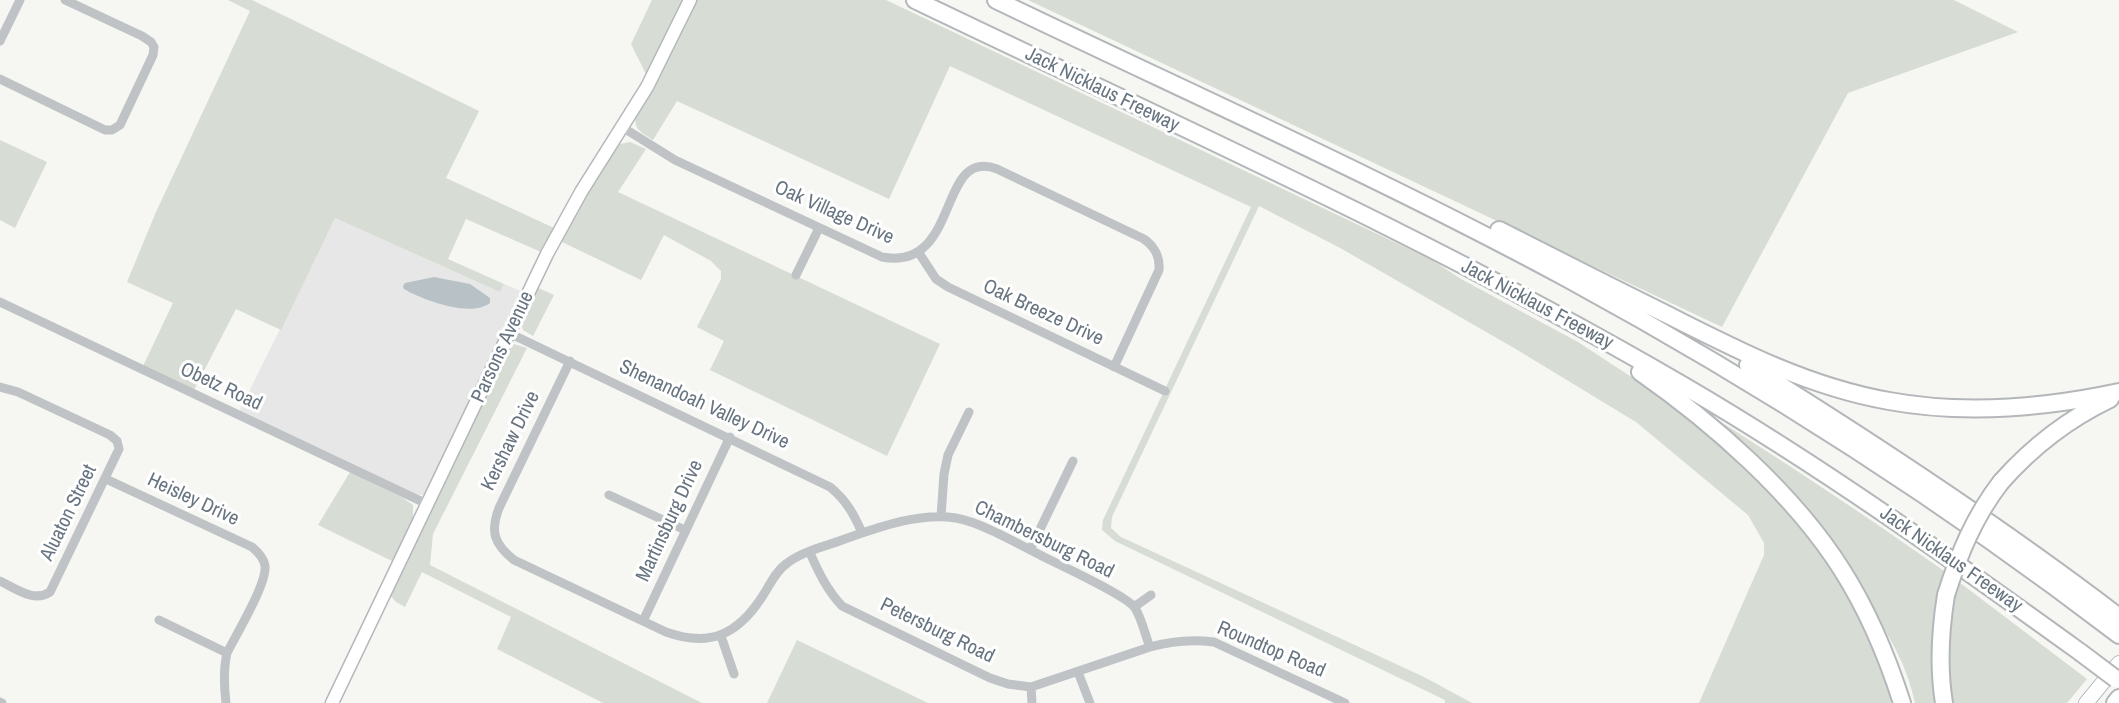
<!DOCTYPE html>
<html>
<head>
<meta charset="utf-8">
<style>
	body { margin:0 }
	canvas { display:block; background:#f6f6f3 }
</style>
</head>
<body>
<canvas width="2119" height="703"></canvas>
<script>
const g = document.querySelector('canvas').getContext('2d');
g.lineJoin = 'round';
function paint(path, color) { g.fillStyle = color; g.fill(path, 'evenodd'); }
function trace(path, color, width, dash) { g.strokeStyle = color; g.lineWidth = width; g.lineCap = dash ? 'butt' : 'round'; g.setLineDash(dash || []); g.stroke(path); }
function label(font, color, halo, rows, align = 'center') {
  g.font = font + ' "Archivo Narrow",sans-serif'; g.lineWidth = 6; g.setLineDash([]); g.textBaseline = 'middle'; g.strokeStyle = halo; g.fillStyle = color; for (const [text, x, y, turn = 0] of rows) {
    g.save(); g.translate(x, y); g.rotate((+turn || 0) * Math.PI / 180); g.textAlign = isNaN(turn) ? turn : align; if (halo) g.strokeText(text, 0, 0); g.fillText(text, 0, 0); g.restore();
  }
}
paint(new Path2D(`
	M335,218L500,292L504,284L523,292L428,492L422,495H417L239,412Z`), '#e6e7e6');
paint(new Path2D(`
	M228,0H252L479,111L446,178L554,228L541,252L466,219L448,259L504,284L500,292L335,218L281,330L236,309L194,390L143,366L173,303L127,282L156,212L250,11Z
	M652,0H684L647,76L631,44Z
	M696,0H886L1432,260L1461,279L1578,342L1633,378L1697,424L1774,493L1838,573L1904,703H1699L1764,555V543L1748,515L1636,422L1514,348L1342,249L1259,206L1112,517L1111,528L1121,537L1424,677L1472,703H1445V700L1115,541L1102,530L1103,520L1251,207L950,66L889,199L677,101L653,140C640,131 633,130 636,113Z
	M1028,0H1954L2018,32L1848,93L1722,327Z
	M0,140L47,162L15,228L0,220Z
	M630,142L646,149L618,192L940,344L887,456L710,370L724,341L697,327L721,279V271L711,261L664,235L641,280L560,241L610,156L620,144Z
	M536,287L554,295L533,336L523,330L520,320Z
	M514,344L527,348L433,534L430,565L702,703H603L497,649L511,617L422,572L405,607L396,602L389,594L506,349Z
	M1697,407C1782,460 1865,515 1947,573L1933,670L1935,703H1915C1900,631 1846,578 1799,524C1765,485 1731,446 1697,407Z
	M350,472L403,498L413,505V524L394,562L318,525Z
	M1955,579L2087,679L2067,703H1948L1946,625Z
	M797,640L928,703H767Z`), '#d7dcd4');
paint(new Path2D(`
	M434,277L470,284L490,298V303C470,318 423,300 404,289L403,286L405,283Z`), '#b8c2c6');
const secondary = new Path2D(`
	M332,703L547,254L581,192L647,87L690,0`);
const primary = new Path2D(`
	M2086,703L2119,663`);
const highway = new Path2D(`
	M915,0C1173,124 1436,241 1684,386C1821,466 1951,559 2080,652
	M996,0C1187,92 1381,178 1568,279C1761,384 1945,502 2119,635
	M1499,230C1556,259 1613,288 1670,316C1741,352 1810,387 1889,401C1965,415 2044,408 2119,392
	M1748,365C1875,444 2000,526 2119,617
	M1640,372C1713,423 1794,494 1842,570C1868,611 1887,656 1902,703
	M2001,482C2032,447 2068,419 2110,399
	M1944,703C1938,666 1940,632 1946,595
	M2115,703L2119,698`);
trace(secondary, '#b4b8bc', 15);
trace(primary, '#b3b7ba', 16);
trace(highway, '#b4b7ba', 20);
trace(new Path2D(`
	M0,41L20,0
	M0,79L105,130H112L120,125L153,55L154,47L151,42L142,36L65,0
	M622,127L675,160L882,257C961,272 937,146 997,169L1144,239C1155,247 1160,256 1159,270L1114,367
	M919,253L936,279L948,287L1165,391
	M796,275L819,228
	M0,302L427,504
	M509,333L830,487C846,500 854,514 862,533
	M570,361L499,508C490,532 494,544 514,560L666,632C710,648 738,634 762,597C770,585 775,572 786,564C802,551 827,546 845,539C879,527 920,512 956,518C981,522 1024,547 1048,559C1064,567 1127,596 1135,608C1142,619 1145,635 1150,647
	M0,387L18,392L110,435L117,441L119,449L50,592C34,603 15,588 0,581
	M106,479L252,547C258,552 264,558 265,566C267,584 236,635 227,653C223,670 224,686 226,703
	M609,495L685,530
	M941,517L944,474L948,455L969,412
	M1030,550L1073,461
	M810,553C819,573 827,590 842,606L990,678L1008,684L1031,687L1150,647C1171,641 1192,639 1214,642L1345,703
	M1134,607L1151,595
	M159,620L227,653
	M643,621L730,437
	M721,636L734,674
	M1078,672L1090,703
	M1031,687L1032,703
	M0,702L2,703`), '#bfc3c6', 9);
trace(secondary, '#fff', 12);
trace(primary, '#fff', 14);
trace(highway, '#fff', 16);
const highwayBridge = new Path2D(`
	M1946,595C1959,554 1974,517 2001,482
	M2080,652L2116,679`);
trace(highwayBridge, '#b4b7ba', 20, []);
trace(highwayBridge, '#fff', 16);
label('20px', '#687581', '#fff', [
	["Jack Nicklaus Freeway",1102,90,26],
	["Oak Village Drive",834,213,24],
	["Jack Nicklaus Freeway",1537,305,28],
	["Oak Breeze Drive",1043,313,25],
	["Parsons Avenue",503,347,-65],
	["Obetz Road",221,387,25],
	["Shenandoah Valley Drive",704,405,25],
	["Kershaw Drive",511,441,-64],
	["Heisley Drive",193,500,25],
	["Aluaton Street",69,513,-64],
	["Martinsburg Drive",670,521,-65],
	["Chambersburg Road",1044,540,26],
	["Jack Nicklaus Freeway",1951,560,35],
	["Petersburg Road",937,631,26],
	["Roundtop Road",1271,650,23]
]);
</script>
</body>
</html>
